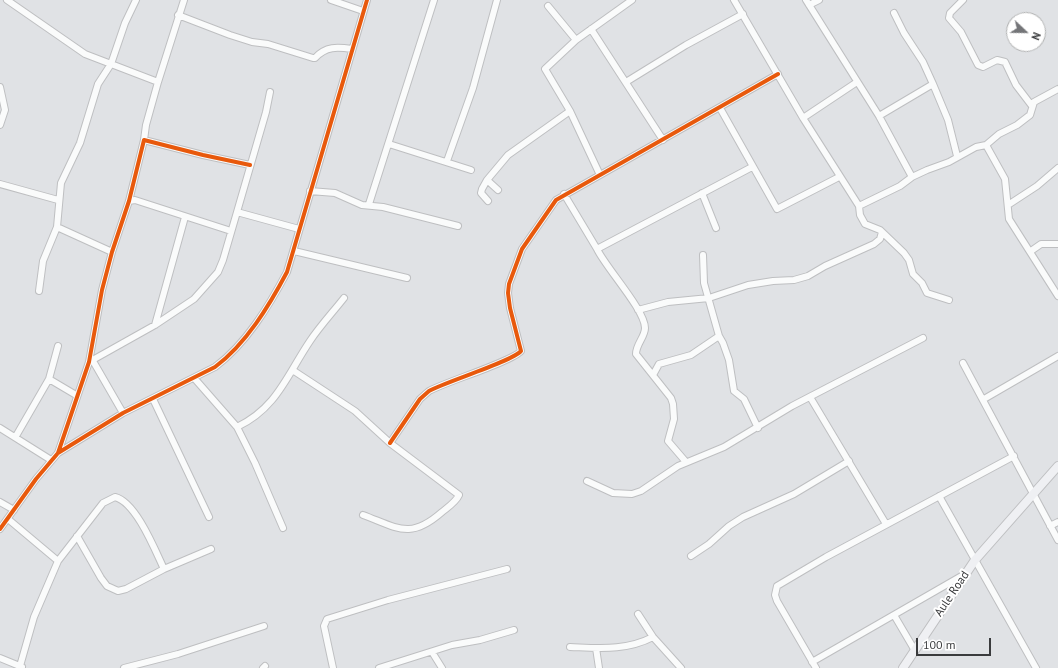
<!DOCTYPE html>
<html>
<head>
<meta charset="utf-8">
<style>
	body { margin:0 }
	#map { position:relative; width:1058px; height:668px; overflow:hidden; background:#e0e2e5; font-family:"PT Sans",sans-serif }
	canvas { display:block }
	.north { position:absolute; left:1006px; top:12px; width:40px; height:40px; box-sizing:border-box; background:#fff; border:1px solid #b0b1b1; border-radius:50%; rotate:112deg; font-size:11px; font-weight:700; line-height:16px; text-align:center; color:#3a3b3d }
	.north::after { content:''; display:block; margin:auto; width:14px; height:18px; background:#747578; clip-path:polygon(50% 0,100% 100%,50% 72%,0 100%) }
	.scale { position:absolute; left:916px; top:638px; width:75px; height:18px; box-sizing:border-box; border:2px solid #3a3b3d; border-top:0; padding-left:5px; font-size:12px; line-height:14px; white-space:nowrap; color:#3a3b3d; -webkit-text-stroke:3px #fff; paint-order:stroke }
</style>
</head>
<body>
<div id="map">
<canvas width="1058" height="668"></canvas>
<div class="north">N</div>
<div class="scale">100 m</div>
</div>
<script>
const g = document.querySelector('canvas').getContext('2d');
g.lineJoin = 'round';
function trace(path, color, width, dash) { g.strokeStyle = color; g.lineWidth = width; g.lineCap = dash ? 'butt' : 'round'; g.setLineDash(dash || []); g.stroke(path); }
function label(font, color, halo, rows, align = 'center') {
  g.font = font + ' "PT Sans",sans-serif'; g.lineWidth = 4; g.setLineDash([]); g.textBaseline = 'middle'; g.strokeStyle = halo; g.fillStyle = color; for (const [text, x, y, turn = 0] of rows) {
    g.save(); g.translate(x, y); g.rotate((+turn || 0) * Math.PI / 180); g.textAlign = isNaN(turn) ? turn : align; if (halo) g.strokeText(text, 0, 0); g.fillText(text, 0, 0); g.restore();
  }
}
const street = new Path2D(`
	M7,0L85,54L158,82
	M331,0L363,11
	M734,0L803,118L859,206L860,215L865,224L880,230L904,253L909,260L913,274L922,283L927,293L949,300
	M806,0L879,116L912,177
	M963,0L950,13L949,18L961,32L978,65L983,67L997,60L1005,62L1016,85L1032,106
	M809,5L819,0
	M548,6L576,40
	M894,13L904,33L923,62L933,84L948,120L957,156
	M178,15L230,35L252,42L268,44L313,58H315C326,46 337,47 352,49
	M591,29L663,140
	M626,82L686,45L743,14
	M0,87L5,110L0,125
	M720,108L777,209L839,177
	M879,116L933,84
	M803,118L857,82
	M144,140L146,125L158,82L184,0
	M389,144L471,170
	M986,145L1005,179L1009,219L1058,296
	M447,161L473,88L497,0
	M600,175L570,111L545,69L576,40L632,0
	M487,180L498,190
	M0,184L58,200
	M310,191L335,193L362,205L383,207L458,226
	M702,193L716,228
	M564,194L597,249L752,167
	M129,201L135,200L231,231
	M488,201L481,193L482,189L487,180L508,155L570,111
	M369,204L434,0
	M1008,205L1037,186L1058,168
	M859,206L900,186L912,177L927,170L949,162L976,147L986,145L999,134L1017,125L1030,115L1034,102L1058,89
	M237,212L299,229
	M57,227L112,252
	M597,249C606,268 645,310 645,328C645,337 636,344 636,354L671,398L673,404L674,419L668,441L686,462
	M294,251L407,278
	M1031,251L1041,244H1058
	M703,255L704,283L719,336L723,343L729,360L734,391L744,399L758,428
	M39,291L43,261L57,227L61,183L80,143L98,84L111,64L125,23L136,0
	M638,310L668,302L709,298L748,285L773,281L794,280L808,276L825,266L874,244L880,239L882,232
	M155,325L185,217
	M93,361L123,413
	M89,362L155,325L194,299L218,272L223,260L237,212L266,112L270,92
	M963,363L1058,540
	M294,371L355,411L390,443L459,495C456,502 448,507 442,512C410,540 398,528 363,515
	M653,375L659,364L691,355L719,336
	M49,379L76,395
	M195,379L237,427L255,463L283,528
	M810,397L886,524
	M153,399L209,517
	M984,399L1058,356
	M237,427C277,408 287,375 310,341C320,326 333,312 344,298
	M0,428L51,460
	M16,436L49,379L58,346
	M390,443L420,399L429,391C445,382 513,361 521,351L510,308L508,293L509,284L522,249L556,200L778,74
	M58,453L89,362L102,290L112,252L129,201L144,140L203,155L250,165
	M587,481L613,493L632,494L641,491L678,466L724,447L792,406L923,338
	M939,496L1036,668
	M0,502L14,510
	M8,519L58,561L103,503L115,497C136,502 155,550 164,569
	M1050,526L1058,522
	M0,529L36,479L58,453L123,413L215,367C246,344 269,306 287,272L367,0
	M77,536L101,578L107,586L118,591L126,589L164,569L211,549
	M691,556L709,544L729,526L743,517L794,494L849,461
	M638,614L653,637L681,668
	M894,615L914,649
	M570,647C599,648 626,651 653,637
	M596,648L599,668
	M432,652L442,668
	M0,658L22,667
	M812,662L965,574
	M20,666L34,617L58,561
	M124,668L178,654L264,626
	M263,668L265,666
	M333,668L324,626L327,619L388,600L507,569
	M379,668L452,645L480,640L514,630
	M816,668L777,601L775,595L777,586L826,557L1014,456`);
const secondary = new Path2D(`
	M903,668L975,560L1058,466`);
trace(street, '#bebfc1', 8);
trace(secondary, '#bebfc1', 10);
trace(street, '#fafbfb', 6);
trace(secondary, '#eff0f3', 8);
trace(new Path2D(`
	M390,443L420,399L429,391C445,382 513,361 521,351L510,308L508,293L509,284L522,249L556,200L778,74
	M58,453L89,362L102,290L112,252L129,201L144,140L203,155L250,165
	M0,529L36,479L58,453L123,413L215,367C246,344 269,306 287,272L367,0`), '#e8590c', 4);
label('12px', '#3a3b3d', '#fff', [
	["Aule Road",952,594,-56]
]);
</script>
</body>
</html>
